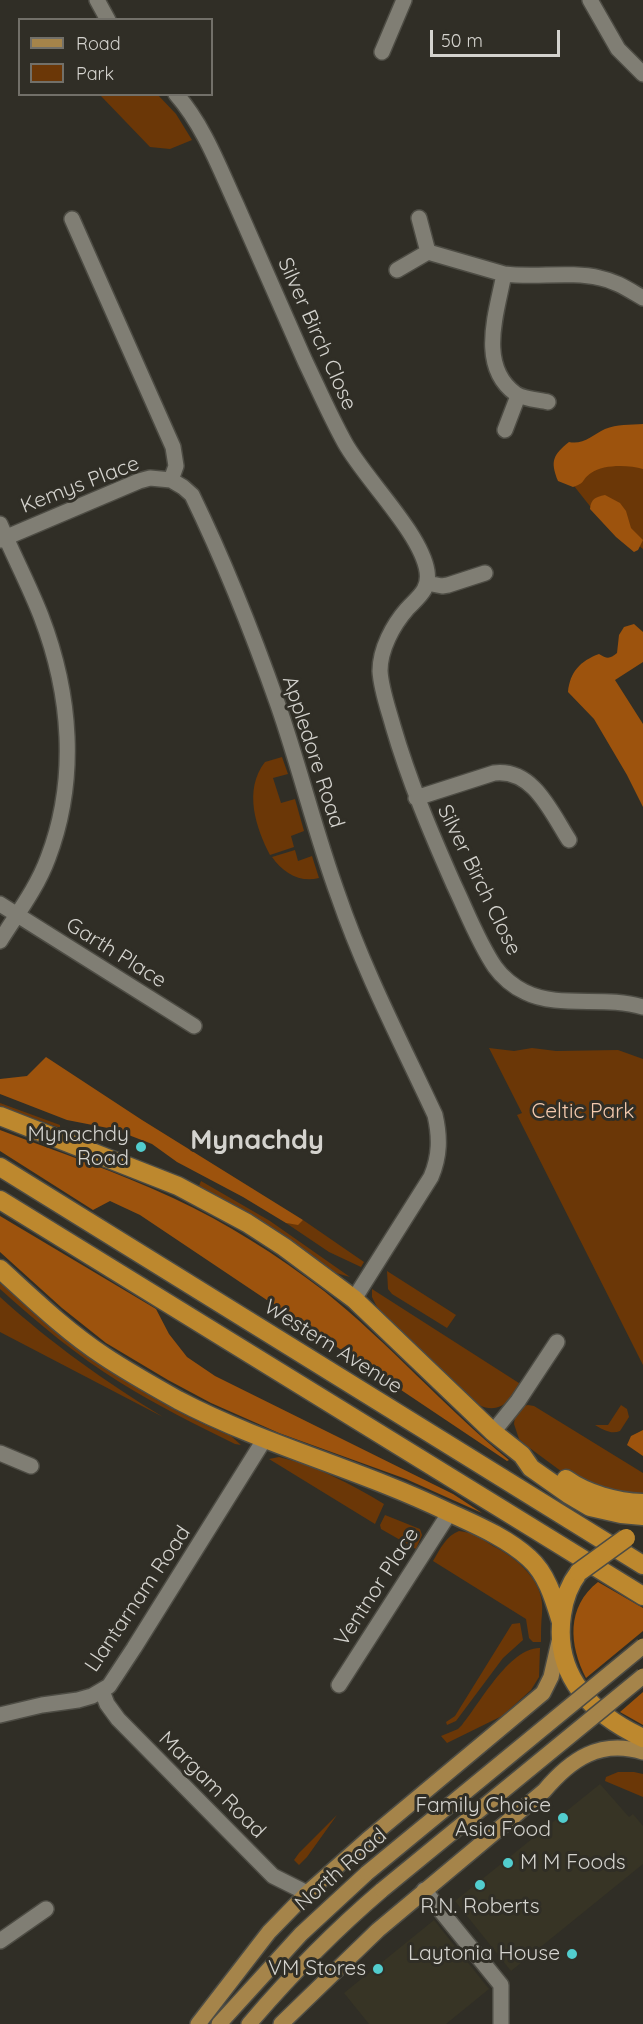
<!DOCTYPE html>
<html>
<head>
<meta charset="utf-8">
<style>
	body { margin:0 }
	#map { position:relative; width:643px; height:2024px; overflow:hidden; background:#302e26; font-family:Quicksand,sans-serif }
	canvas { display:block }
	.legend { position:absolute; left:18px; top:18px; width:195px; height:78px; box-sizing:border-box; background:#302e26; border:2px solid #727069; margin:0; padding:8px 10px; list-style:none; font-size:18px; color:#d4d3ce }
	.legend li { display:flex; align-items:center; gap:12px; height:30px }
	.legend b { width:30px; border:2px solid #727069 }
	.scale { position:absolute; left:430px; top:30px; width:130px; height:27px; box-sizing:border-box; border:3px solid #d4d3ce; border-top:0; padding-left:8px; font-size:18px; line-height:21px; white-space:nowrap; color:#d4d3ce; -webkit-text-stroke:4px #302e26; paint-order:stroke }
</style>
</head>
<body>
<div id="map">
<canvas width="643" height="2024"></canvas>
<ul class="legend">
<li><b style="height:8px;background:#a5844a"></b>Road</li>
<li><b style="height:16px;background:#6b3707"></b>Park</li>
</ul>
<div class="scale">50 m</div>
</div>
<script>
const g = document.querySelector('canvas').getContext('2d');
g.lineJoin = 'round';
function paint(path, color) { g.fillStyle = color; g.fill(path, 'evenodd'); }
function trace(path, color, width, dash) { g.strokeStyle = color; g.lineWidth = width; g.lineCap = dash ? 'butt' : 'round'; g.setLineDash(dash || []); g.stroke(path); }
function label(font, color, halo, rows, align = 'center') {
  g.font = font + ' Quicksand,sans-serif'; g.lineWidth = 6; g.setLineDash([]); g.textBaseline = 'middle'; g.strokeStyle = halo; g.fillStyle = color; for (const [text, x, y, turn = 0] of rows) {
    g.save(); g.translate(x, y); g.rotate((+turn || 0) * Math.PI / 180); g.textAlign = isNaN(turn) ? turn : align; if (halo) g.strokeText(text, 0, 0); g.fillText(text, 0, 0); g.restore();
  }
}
paint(new Path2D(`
	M600,1784L629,1817L633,1814L643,1826V1864L511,1971L455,1901Z
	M434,1920L489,1989L446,2024H369L344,1993Z`), '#373425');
paint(new Path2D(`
	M100,95H158L176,114L192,140L170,149L150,147Z
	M643,426V549L593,510L559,467Z
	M282,757L288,774L273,778L281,803L295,799L304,831L291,836L294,847L270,855C256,828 243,790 265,762Z
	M295,850L298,861L312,856L319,878C300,883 283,873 272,857Z
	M489,1048L514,1051L532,1048L556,1051L618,1050L643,1059V1365L517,1115L522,1113Z
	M0,1103L60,1125V1128L0,1106Z
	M201,1181L270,1221L350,1277L336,1273L252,1215L199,1186Z
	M303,1220L364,1262L361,1267L329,1252L286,1223L298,1224Z
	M387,1271L456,1315L447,1328L392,1294L388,1289Z
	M0,1283C21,1298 40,1318 60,1334C112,1374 170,1412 231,1436L241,1445L235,1444C196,1425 157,1405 121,1383C77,1356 38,1323 0,1289Z
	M372,1289L522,1385C511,1400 499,1415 479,1405L378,1309L372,1297Z
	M0,1297C52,1344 103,1380 163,1417L0,1332Z
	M528,1405L534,1406L643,1473V1499L573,1480L527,1446L519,1439L514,1424L515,1416L523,1406Z
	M621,1405L627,1409L629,1417L620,1431C611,1435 602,1429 595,1425H608Z
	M279,1457C317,1466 351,1484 384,1504L375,1524L269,1459Z
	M385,1515L420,1529L422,1535L416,1549L381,1529L380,1525Z
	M459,1531C472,1532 482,1539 493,1546C518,1559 546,1582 542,1614C541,1623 541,1632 541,1642H533L529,1638L526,1619L433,1561C440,1549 446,1536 459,1531Z
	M520,1623L523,1640L503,1658L456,1721L447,1725L446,1722L455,1716L512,1624Z
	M540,1648L539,1677L531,1690L502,1716L447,1743L441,1736L458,1729L462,1725C480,1703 510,1647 540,1648Z
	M618,1772H634L643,1774V1797L605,1781L606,1777Z
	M337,1815L307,1857L299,1865L294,1860L299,1853Z`), '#6b3707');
paint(new Path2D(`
	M643,424V469C629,465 604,464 591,473C581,480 586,483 573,487L558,481C550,461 553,455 569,442C583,445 593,435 605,429C617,424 630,425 643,424Z
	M605,495L620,503L626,511L631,528L643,540L638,550L634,552L616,537L590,509C591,499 595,497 605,495Z
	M634,624L643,632V662L615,680L643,724V807L627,775L594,719L568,692C570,672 580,661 599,654C607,659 610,659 617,653L619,635L624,627Z
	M46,1057L142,1120L303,1220L298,1225L286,1223L243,1197L177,1162L152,1144L113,1129L67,1120L0,1094V1079L27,1076Z
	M0,1130C58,1152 117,1172 173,1198C227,1223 277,1255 324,1291C389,1343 444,1407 509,1460L507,1461L140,1215L110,1201L93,1210L0,1151Z
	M0,1216L156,1309L169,1334L187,1357L215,1376L453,1494L482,1513L406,1479L279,1433L211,1403L168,1380L106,1343L62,1308L0,1252Z
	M643,1430V1456L627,1445L631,1436Z
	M598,1582L643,1608V1631L586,1678C569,1645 566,1607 598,1582Z
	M643,1692V1725L620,1712Z`), '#9d530d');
const street = new Path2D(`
	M97,0L108,20
	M590,0L618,49L643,74
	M382,52L404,0
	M176,94C204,126 219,167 236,204C259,256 282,309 305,361C318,388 330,416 345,443C365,479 421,533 427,571C430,590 418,597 407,609C393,625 380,649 380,671C381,689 388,708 393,726C409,781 431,833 454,885C467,912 478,942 495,967C502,977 514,987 525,992C559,1009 605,995 643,1007
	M419,218L428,252
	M72,219L173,447L176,466L171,480L183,487L192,495C225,563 253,634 278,705C300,768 315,832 338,895C364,971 401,1042 435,1115C440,1137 440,1156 431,1177L354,1299
	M397,270L428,252L504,274
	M548,402C539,400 524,399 516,394C477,366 497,312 504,274C536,278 569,271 600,278C616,281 629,290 643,298
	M505,430L518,396
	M0,524C13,555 29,585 41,616C71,694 78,779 48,858C37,888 17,914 0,941
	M0,540L139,481L150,478L171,480
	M427,583L442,586L448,585L485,573
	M416,798L494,773C533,768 551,812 569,840
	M0,904L194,1026
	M493,1432L518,1401L557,1342
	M0,1453L31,1466
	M339,1685L450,1512
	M102,1691L107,1704L118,1719L273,1876L307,1893
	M0,1715L42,1705L78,1700L92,1696L109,1686L134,1648L264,1440
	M424,1890L501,1985V2024
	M0,1941L46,1909`);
const primary = new Path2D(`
	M198,2024L269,1932L307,1893L367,1840L543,1693L551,1677L559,1642
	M219,2024L301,1934L367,1873
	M249,2024C290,1976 334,1931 382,1890
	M281,2024L378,1930L544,1791C571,1759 600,1739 643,1752`);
const highway = new Path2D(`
	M0,1116L178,1186L247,1223L284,1247L354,1299L493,1432L522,1455L531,1468L568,1494L590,1507L621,1514L643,1516
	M0,1167L643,1565
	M0,1200L643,1596
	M0,1269C33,1299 66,1331 104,1356C128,1372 153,1386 178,1400C264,1445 359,1469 446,1511C474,1524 506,1537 529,1558C547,1574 554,1599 561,1622
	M566,1479C587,1494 616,1502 643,1503
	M579,1572C569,1585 564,1599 562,1615C553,1676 592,1714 643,1738`);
trace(street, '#4d4c44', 18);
trace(primary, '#4d4c44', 18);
trace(highway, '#4d4c44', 21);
trace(street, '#807e74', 15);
trace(primary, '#a5844a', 15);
trace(highway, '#bd882e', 18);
const primaryBridge = new Path2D(`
	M367,1873L643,1646
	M382,1890L643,1676`);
const highwayBridge = new Path2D(`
	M579,1572L626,1538`);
trace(primaryBridge, '#4d4c44', 18, []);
trace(highwayBridge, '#4d4c44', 21, []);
trace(primaryBridge, '#a5844a', 15);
trace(highwayBridge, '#bd882e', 18);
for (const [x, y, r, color] of [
	[141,1147,6,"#52cdce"],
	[563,1818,6,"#52cdce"],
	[508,1863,6,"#52cdce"],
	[480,1885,6,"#52cdce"],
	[572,1954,6,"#52cdce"],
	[378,1969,6,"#52cdce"]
]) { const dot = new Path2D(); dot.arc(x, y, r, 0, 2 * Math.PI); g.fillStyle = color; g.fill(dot); trace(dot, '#302e26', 2); }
label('21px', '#d4d3ce', '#302e26', [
	["Silver Birch Close",317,334,66],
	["Kemys Place",80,485,-21],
	["Appledore Road",313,752,72],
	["Silver Birch Close",479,880,64],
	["Garth Place",116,953,32],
	["Western Avenue",333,1347,32],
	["Ventnor Place",377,1587,-57],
	["Llantarnam Road",138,1599,-56],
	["Margam Road",212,1785,45],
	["North Road",341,1870,-41]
]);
label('21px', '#f4caae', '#302e26', [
	["Celtic Park",583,1112]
]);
label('21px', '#d4d3ce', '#302e26', [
	["Mynachdy",129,1135],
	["Road",129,1159],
	["Family Choice",551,1806],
	["Asia Food",551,1830],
	["M M Foods",520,1863,"left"],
	["R.N. Roberts",480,1907,"center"],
	["Laytonia House",560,1954],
	["VM Stores",366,1969]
], 'right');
label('bold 27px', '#d4d3ce', '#302e26', [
	["Mynachdy",257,1141]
]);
</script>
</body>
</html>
